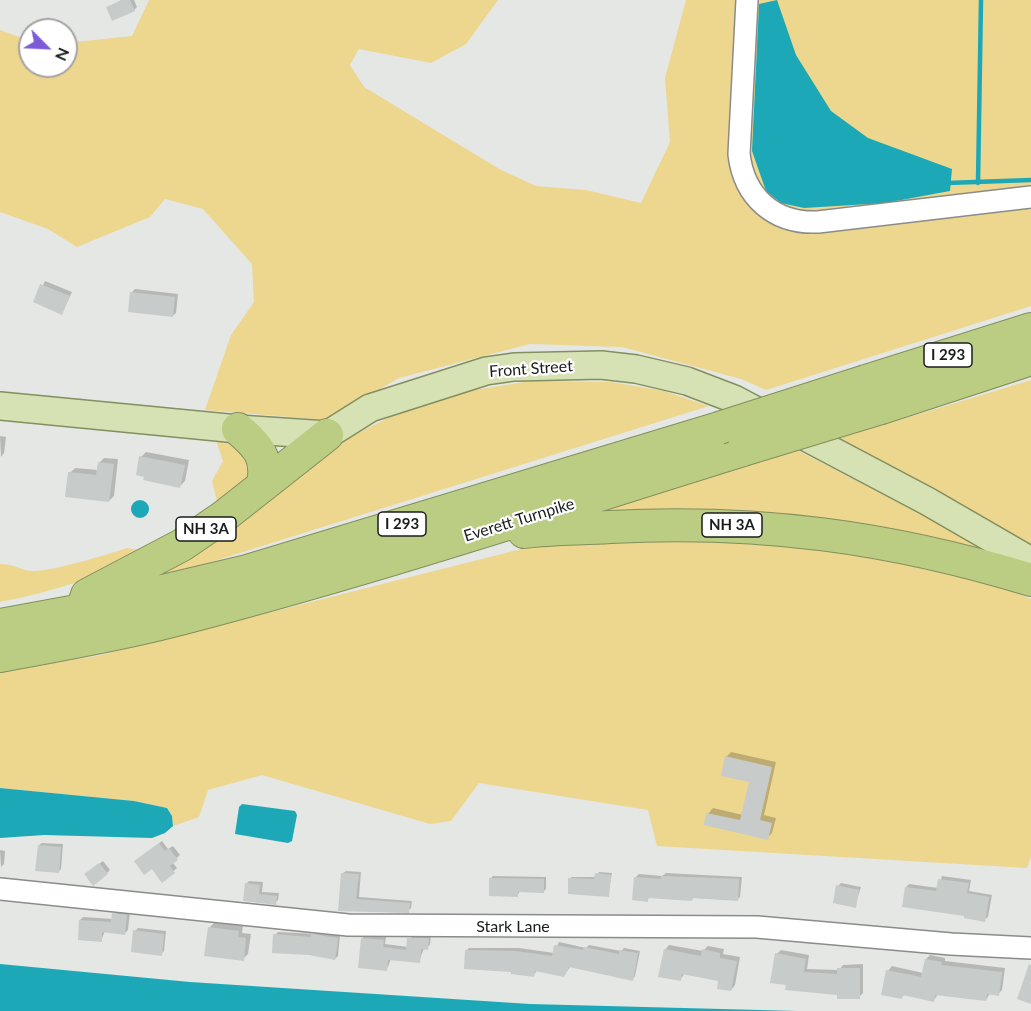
<!DOCTYPE html>
<html>
<head>
<meta charset="utf-8">
<style>
	body { margin:0 }
	#map { position:relative; width:1031px; height:1011px; overflow:hidden; background:#e4e7e4; font-family:Lato,sans-serif }
	canvas { display:block }
	.north { position:absolute; left:18px; top:18px; width:60px; height:60px; box-sizing:border-box; background:#fff; border:2px solid #a4a4a4; border-radius:50%; rotate:114deg; font-size:16px; font-weight:700; line-height:24px; text-align:center; color:#1b1c1c }
	.north::after { content:''; display:block; margin:auto; width:21px; height:27px; background:#7c5cd6; clip-path:polygon(50% 0,100% 100%,50% 72%,0 100%) }
</style>
</head>
<body>
<div id="map">
<canvas width="1031" height="1011"></canvas>
<div class="north">N</div>
</div>
<script>
const g = document.querySelector('canvas').getContext('2d');
g.lineJoin = 'round';
function paint(path, color) { g.fillStyle = color; g.fill(path, 'evenodd'); }
function trace(path, color, width, dash) { g.strokeStyle = color; g.lineWidth = width; g.lineCap = dash ? 'butt' : 'round'; g.setLineDash(dash || []); g.stroke(path); }
function label(font, color, halo, rows, align = 'center') {
  g.font = font + ' Lato,sans-serif'; g.lineWidth = 4.5; g.setLineDash([]); g.textBaseline = 'middle'; g.strokeStyle = halo; g.fillStyle = color; for (const [text, x, y, turn = 0] of rows) {
    g.save(); g.translate(x, y); g.rotate((+turn || 0) * Math.PI / 180); g.textAlign = isNaN(turn) ? turn : align; if (halo) g.strokeText(text, 0, 0); g.fillText(text, 0, 0); g.restore();
  }
}
paint(new Path2D(`
	M149,0H498L466,44L431,63L359,49L350,65L364,87L501,170L536,186L586,190L641,203L670,142L665,78L686,0H1031V306L766,390L741,379L622,347L530,344L399,378L326,420L205,410L231,335L254,302L252,264L203,209L165,199L150,217L77,247L48,229L0,212V30L30,41V66H66V43L132,36Z
	M1031,380V545L837,439Z
	M531,381L611,382L664,391L709,406L160,578L157,572L334,445L392,416L468,391Z
	M216,440L241,442L256,472L219,509L212,481L223,461Z
	M795,449L1027,569L599,517L597,509Z
	M708,535L859,554L1000,586L1031,599V857L1027,868L657,846L648,810L479,783L451,821L430,824L262,775L208,790L199,817L173,826L172,816L167,808L134,801L0,788V671L97,656L553,541Z
	M127,548L150,552C102,576 53,592 0,602V564C15,564 20,570 31,571C51,572 106,555 127,548Z`), '#edd68e');
paint(new Path2D(`
	M777,0L796,55L831,111L868,138L952,169L950,191L885,203L804,208L781,203L766,191L752,151L759,4Z
	M131 509a9 9 0 1 1 18 0a9 9 0 1 1-18 0Z
	M0,788L134,801L167,808L172,816L173,826L165,833L152,838L44,835L0,838Z
	M242,804L295,811L297,815L292,841L288,843L235,834L239,807Z
	M0,964L190,982L530,1004L798,1011H0Z`), '#1da8b7');
paint(new Path2D(`
	M121,0H134L137,7L134,10L108,8Z
	M45,281L72,292L62,313L35,302Z
	M135,289L178,294L176,313L172,316L132,292Z
	M0,436L6,437L4,453L1,457Z
	M146,452L189,460L185,481L180,486L141,457Z
	M104,458L118,459L114,496L109,501L70,473L75,468L98,470L99,463Z
	M731,752L776,762L764,815L776,818L772,833L767,838L708,814L713,808L743,815L751,781L726,757Z
	M162,841L168,849L173,846L180,855L172,862L177,868L162,881L152,867L139,858Z
	M42,843L63,844L61,869L58,872L39,845Z
	M0,850L5,851L4,864L1,867Z
	M103,861L110,870L107,873L89,872Z
	M346,871L361,872L359,897L412,901L411,908L408,911L340,910L343,873Z
	M599,872L612,873L608,895L569,879L572,877H596Z
	M666,873L742,877L740,897L737,900L651,896L647,900L636,877L639,874L662,876Z
	M493,876L546,877V889L543,892L520,891L517,896L491,878Z
	M942,876L971,880L969,891L992,895L988,917L984,920L966,915L906,887L909,884L938,888Z
	M249,881L263,882L262,892L279,893L278,900L275,903L245,900L246,884Z
	M841,883L861,887L855,906L838,886Z
	M117,911L130,912L128,930L125,933L105,931L101,941L80,920L83,917L113,919Z
	M214,923L243,926L242,933L251,934L248,954L243,959L209,928Z
	M138,928L166,931L164,951L161,954L135,931Z
	M278,932L340,935L338,956L335,959L275,935Z
	M365,935L386,937L385,944L408,947L412,936H431L430,945L424,948L419,962L391,959L387,969L362,939Z
	M559,942L586,948L589,945L621,951L624,948L640,951L635,976L632,980L571,966L564,975L537,970L534,975L513,971L466,951L469,948H519L554,953Z
	M669,945L703,951L708,946L724,949L723,954L740,957L735,985L731,990L720,980L685,973L680,980L665,950Z
	M781,950L809,955L807,969L839,970L843,965L863,964V993L859,997L787,988L777,954Z
	M930,955L945,958V961L1005,968L1002,990L998,994L990,993L986,1000L938,994L934,1000L905,994L901,998L888,971L892,966L923,973L926,959Z`), '#0003');
trace(new Path2D(`
	M947,183L1031,180
	M978,183L981,0`), '#1da8b7', 4.5);
paint(new Path2D(`
	M122,0H130L135,11L112,21L106,7Z
	M40,284L70,296L62,315L33,302Z
	M130,292L175,297L173,317L128,312Z
	M139,456L185,465L180,488L143,480L144,477L136,475Z
	M98,462L114,464L109,502L65,497L68,472L96,475Z
	M725,756L772,767L760,820L772,823L768,840L704,825L706,813L740,820L749,782L721,776Z
	M159,843L165,851L169,848L178,860L170,866L175,873L162,883L152,869L144,875L134,861Z
	M38,845L61,847L59,873L35,871Z
	M99,863L108,874L93,886L84,874Z
	M341,873L359,874L356,899L410,903L409,913L338,911Z
	M595,873L611,875L609,897L568,894V878L594,879Z
	M661,876L739,879L738,901L693,898L692,901L648,898V902L632,900L634,877L661,879Z
	M489,878L544,879V893L518,892V897L489,896Z
	M938,879L969,883L967,893L989,897L985,922L964,918V916L902,907L905,887L936,891Z
	M245,883L260,885L259,894L277,896L276,905L243,901Z
	M836,885L859,890L856,908L833,903Z
	M112,913L127,915L125,935L102,932V942L78,940L79,920L111,922Z
	M208,927L239,931L238,937L246,938L244,961L204,956Z
	M133,930L164,934L162,956L131,952Z
	M273,934L311,937V934L338,938L335,960L309,955L272,953Z
	M361,938L384,940L383,947L406,950L407,938H429L428,950L421,949L420,963L388,960L387,971L358,968Z
	M554,945L583,950L584,947L619,954V950L638,953L633,981L569,967L564,977L535,971L534,977L511,974V972L464,969L465,950L516,951L552,956Z
	M664,949L701,956L702,949L720,953V958L737,961L731,991L717,989L718,981L682,974L681,981L658,977Z
	M775,953L806,959L804,972L837,974V968H860V999H837V995L785,990L786,985L770,983Z
	M925,959L942,962L941,965L1002,972L999,996L987,994L986,1001L935,995L934,1002L903,995L902,999L881,995L886,970L921,977Z
	M1029,964L1031,965V1004L1017,999Z`), '#c7cbca');
const minor = new Path2D(`
	M747,0L739,154C744,197 774,224 818,222L1031,197
	M0,889L348,925L757,927L951,944L1031,948`);
const major = new Path2D(`
	M0,406L238,429L327,435L370,408L486,371L514,367L601,365L636,369L687,381L734,399L927,501L1031,561`);
const highway = new Path2D(`
	M866,381L1031,329
	M881,408L1031,359
	M238,429C259,447 268,457 263,485
	M524,532C553,528 581,529 610,527C757,519 891,537 1031,580
	M83,607L87,595L182,545L223,517L327,435
	M0,625L82,610L247,571L719,428
	M0,656C53,646 107,637 160,624C357,574 550,510 743,450`);
trace(minor, '#898c89', 24);
trace(major, '#828f5e', 30);
trace(highway, '#828f5e', 34);
trace(minor, '#fff', 21);
trace(major, '#d6e1b4', 27);
trace(highway, '#bacd82', 32);
const highwayBridge = new Path2D(`
	M719,428L866,381
	M743,450L881,408`);
trace(highwayBridge, '#828f5e', 34, []);
trace(highwayBridge, '#bacd82', 32);
for (const [x, y, w] of [
	[948,355,48],
	[402,524,48],
	[732,525,60],
	[206,529,60]
]) { const box = new Path2D(); box.roundRect(x - w / 2, y - 12, w, 24, 4.5); g.fillStyle = '#fff'; g.fill(box); trace(box, '#1b1c1c', 1.5); }
label('bold 15px', '#1b1c1c', null, [
	["I 293",948,355],
	["I 293",402,524],
	["NH 3A",732,525],
	["NH 3A",206,529]
]);
label('16px', '#1b1c1c', '#fff', [
	["Front Street",531,369,-4],
	["Everett Turnpike",519,520,-17],
	["Stark Lane",513,927]
]);
</script>
</body>
</html>
